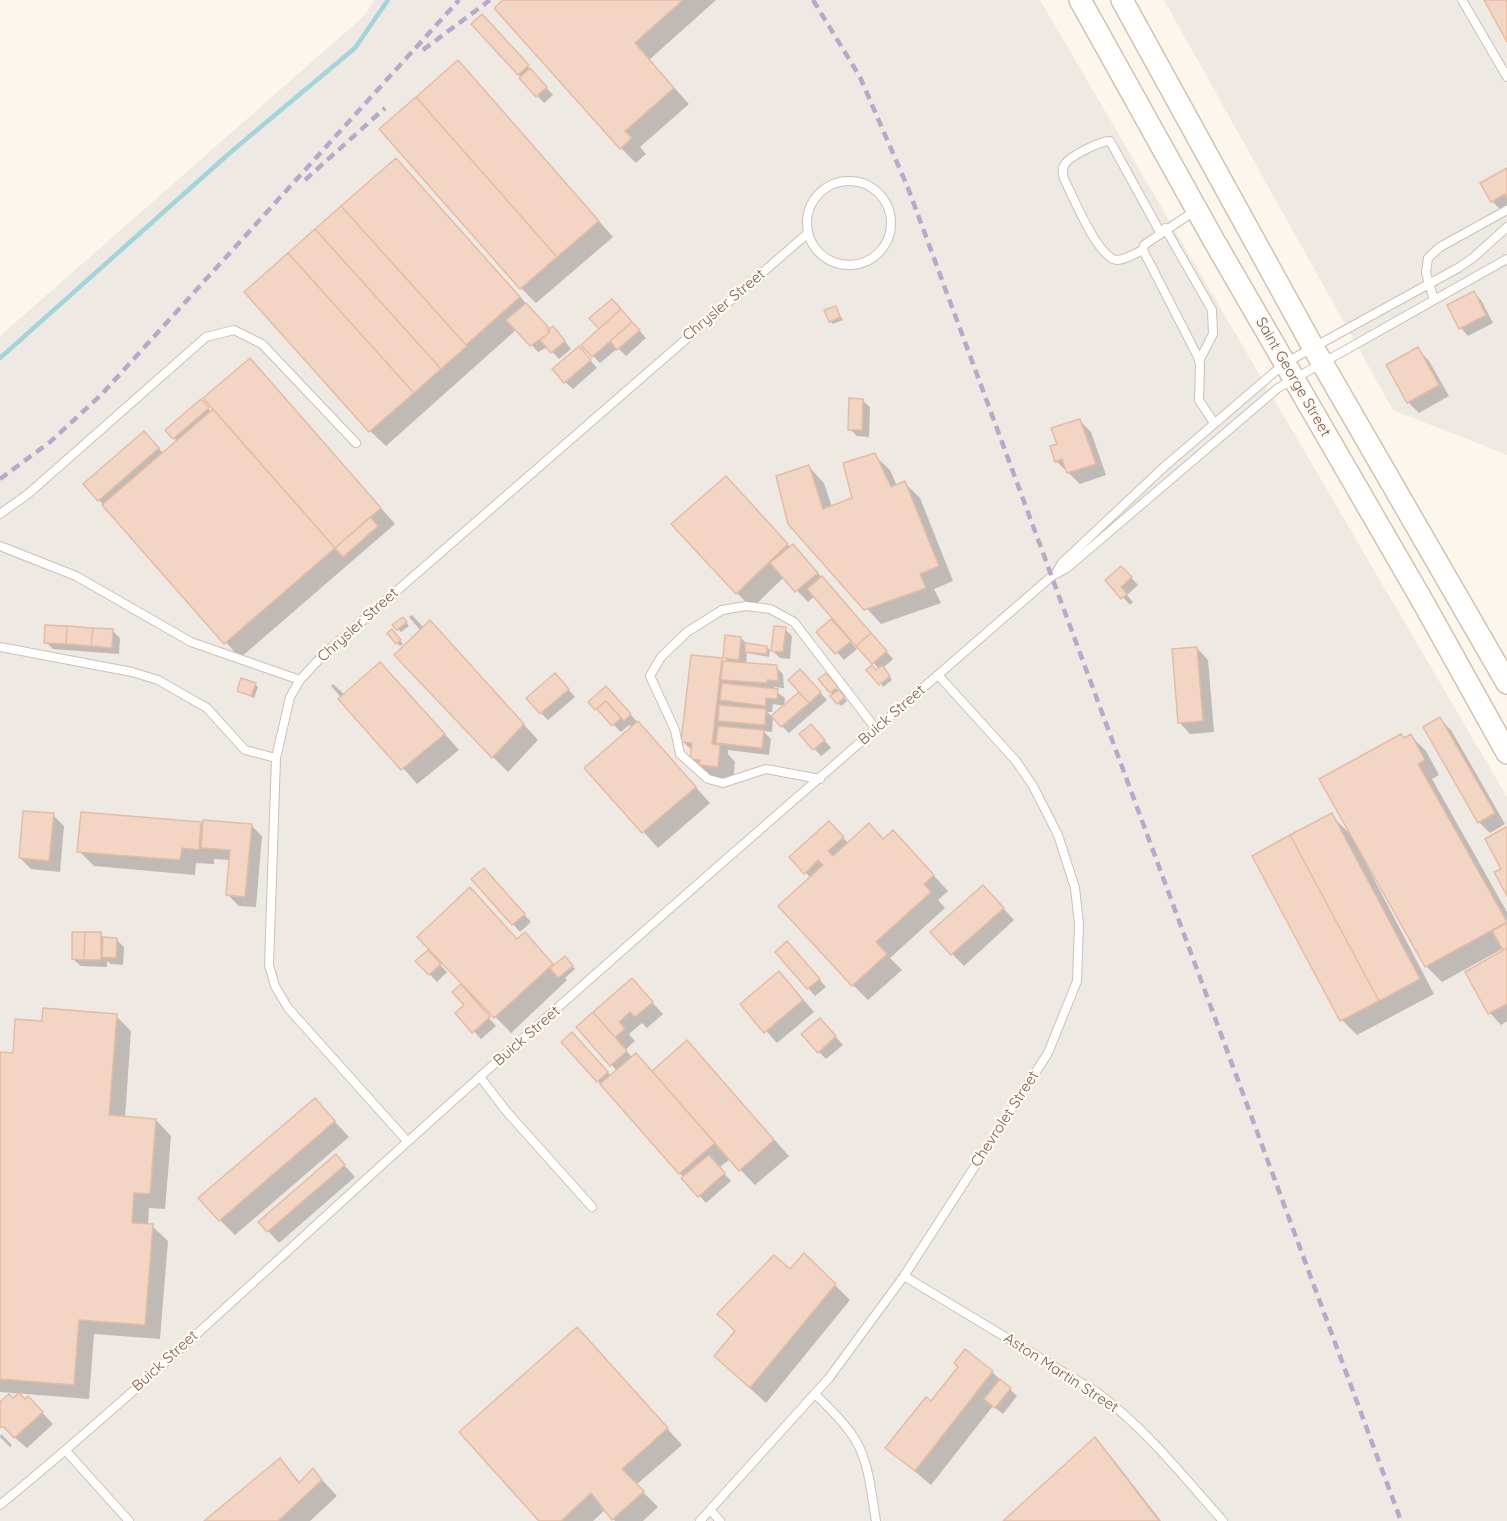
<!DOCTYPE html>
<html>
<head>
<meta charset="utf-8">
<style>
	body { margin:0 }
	canvas { display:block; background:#fdf6ec }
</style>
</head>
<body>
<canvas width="1507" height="1521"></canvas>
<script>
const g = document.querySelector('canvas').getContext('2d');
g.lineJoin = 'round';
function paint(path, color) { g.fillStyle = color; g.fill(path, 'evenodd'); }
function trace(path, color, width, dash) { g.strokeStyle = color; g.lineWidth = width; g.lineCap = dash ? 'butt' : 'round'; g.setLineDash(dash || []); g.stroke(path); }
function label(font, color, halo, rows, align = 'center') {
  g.font = font + ' Quicksand,sans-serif'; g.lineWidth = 4.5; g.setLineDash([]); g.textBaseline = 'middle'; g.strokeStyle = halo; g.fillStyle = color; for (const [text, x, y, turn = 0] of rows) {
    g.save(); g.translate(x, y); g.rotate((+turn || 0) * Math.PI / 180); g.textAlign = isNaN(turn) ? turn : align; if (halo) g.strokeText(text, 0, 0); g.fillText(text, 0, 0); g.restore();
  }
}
paint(new Path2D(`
	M374,0H1040L1507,797V1521H0V336L364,16Z
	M1164,0H1507V455L1393,410Z`), '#efe9e4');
paint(new Path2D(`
	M505,0H716L649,60L689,104L640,147L646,154L636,163L621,148Z
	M489,23L553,95L544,103L473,24Z
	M473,78L613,237L536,303L521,288Z
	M1507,170V210L1503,212L1492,201Z
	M411,175L550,330L560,335L571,349L559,359L548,347L538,352L517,329L386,446L370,431Z
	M1474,293L1481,300L1493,323L1468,336L1461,328L1449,306Z
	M835,307L843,320L833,324L830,321Z
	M619,308L646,338L626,356L618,348L600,363L593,356L601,329Z
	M1418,349L1429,361L1449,396L1419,413L1408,402Z
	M586,355L597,368L573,389L565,382Z
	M250,360L395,524L240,658L99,500L155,444L163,453L177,441L167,430L201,401L211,412Z
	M862,400L870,407L869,437L857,436L850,429Z
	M1080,421L1091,432L1106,475L1080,484L1056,461L1058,445Z
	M874,455L890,470L897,486L905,483L920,498L953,581L934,589L941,603L881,624L789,523L809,467L824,483L832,507L854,499Z
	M741,493L791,548L804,557L893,659L883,668L892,680L883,687L876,671L879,669L815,596L808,602L784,577L752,608L737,593Z
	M1129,575L1138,585L1127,595L1133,602L1130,605L1107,580Z
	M412,615L424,628L430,622L538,740L508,772L493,757L421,631L409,617Z
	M403,619L409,626L401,632L394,625Z
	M838,628L857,649L844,660L818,632Z
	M785,629L792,636L790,659L780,658L773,651Z
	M113,631L120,638L119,654L53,649L46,642Z
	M392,631L403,644L400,646L389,634Z
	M741,638L748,645L767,647L770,650L769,657L747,653L746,664L776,667L783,674L784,688L774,687V690L785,698L784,706L773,704L772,712H767L773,717L772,732L763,731L771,739L769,755L728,750V754L735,762L733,782L716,780L692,759L693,751L682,741L721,660L730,663L724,658Z
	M1197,648L1208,660L1214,732L1190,734L1179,722Z
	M807,678L827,700L789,733L782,726Z
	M829,678L847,701L841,706L832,696Z
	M396,679L459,750L417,784L331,686L333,684L345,695Z
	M562,682L575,697L548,720L541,713Z
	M255,684L258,687L254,698L239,691Z
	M613,695L710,803L658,848L586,768L633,728L629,725L621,732L590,702Z
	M1440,719L1451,730L1505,824L1490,833L1479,822Z
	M818,733L831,748L821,756L801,734Z
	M1411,736L1426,751L1439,775L1432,779L1507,912V1021L1501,1025L1490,1013L1467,972L1506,951L1504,948L1442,982L1426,966L1405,739Z
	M53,815L64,826L60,872L31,869L20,858Z
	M1331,815L1351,835L1434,994L1357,1035L1342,1020Z
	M200,823L204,827L251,825L262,836L256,907L239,906L227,894L230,860L214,859V864L196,863L195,875L94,866L79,851Z
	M829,823L849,844L884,841L908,848L948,891L938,900L945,908L890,958L902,970L868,1000L853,985L811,878L791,858Z
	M491,877L531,922L520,932L473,879Z
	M994,898L1014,920L964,966L932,933Z
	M100,934L105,939H116L124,947L123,965L111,964L107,961V967L81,966L73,959Z
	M525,934L555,966L568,961L575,969L565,978L567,980L511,1033L419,937L518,940Z
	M794,950L826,987L815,996L777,952Z
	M428,952L447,972L437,982L417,961Z
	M631,980L663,1014L647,1028L642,1023L629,1034L635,1041L625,1050L633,1058L636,1055L653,1072L687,1042L789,1156L755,1185L730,1159L719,1168L731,1181L706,1203L563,1042L579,1041L611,1076L617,1071L578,1027Z
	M790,984L814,1012L777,1043L742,1004Z
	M468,994L496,1026L481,1039L457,1013L466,1005Z
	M116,1016L131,1031L125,1118L156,1120L171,1136L165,1209L149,1208L148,1225L152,1226L168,1241L160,1339L94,1334L89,1399L0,1392V1053L14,1055L44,1023Z
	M827,1027L843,1045L826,1059L819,1052Z
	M315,1100L349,1137L235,1235L220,1220Z
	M336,1156L355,1177L279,1243L260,1222Z
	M804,1255L850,1300L766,1403L731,1371L790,1271Z
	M592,1345L682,1445L636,1485L658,1507L643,1521H615L605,1510L593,1521H541Z
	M992,1372L1017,1396L1003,1414L993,1406L931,1485L887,1448L931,1403Z
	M28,1398L53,1424L27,1448L0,1425V1404Z
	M1,1434L12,1445L10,1447L0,1437Z
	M1095,1439L1110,1455L1161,1521H1005Z
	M280,1461L301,1483L313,1470L337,1496L310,1521H207Z`), '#0003');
trace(new Path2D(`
	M0,358L232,151L355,48L388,0`), '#a5d3da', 4.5);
const building = new Path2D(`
	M503,0H683L635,43L674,88L625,131L632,138L620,149L494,8Z
	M1484,0H1507V42Z
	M482,14L529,65L518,75L471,24Z
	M458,60L599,221L557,257L416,97Z
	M530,68L547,87L536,97L519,78Z
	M416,97L557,257L520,289L379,129Z
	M396,158L520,297L466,345L341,206Z
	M1507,168V197L1505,194L1491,202L1480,183Z
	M341,206L467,346L441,369L315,229Z
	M315,229L441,369L414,393L288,253Z
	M288,253L414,393L369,432L244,292Z
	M1474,291L1486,315L1459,329L1447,305Z
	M612,299L621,309L599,329L589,318Z
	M526,303L549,328L547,330L549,333L530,346L506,320Z
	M836,306L840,317L829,322L824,310Z
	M621,309L632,322L592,357L581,345Z
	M632,322L640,330L617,350L610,341Z
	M553,326L565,341L551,353L540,340L550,332L548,330Z
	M579,346L591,360L564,383L552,369Z
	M1418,347L1439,385L1407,403L1386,365Z
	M250,358L381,508L335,548L203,398Z
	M849,398L863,399L862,430H848Z
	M201,399L209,408L173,439L165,430Z
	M213,409L335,548L224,644L102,505Z
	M1080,419L1096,464L1067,473L1062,459L1055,462L1050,446L1057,444L1051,428Z
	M144,431L159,448L98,501L83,484Z
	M875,453L891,487L905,481L939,566L920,574L926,588L864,610L788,524L776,476L809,465L823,509L852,498L843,463Z
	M726,476L788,544L736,594L671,524Z
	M370,517L378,526L343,557L335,548Z
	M793,544L818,573L795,592L770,563Z
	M1121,566L1132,577L1121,587L1127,594L1121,599L1105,580Z
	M822,576L871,633L856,646L807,589Z
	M403,617L407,622L397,630L392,625Z
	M831,619L851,641L835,654L816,632Z
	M430,620L524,724L492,758L394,655Z
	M45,625L67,626L66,644L44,643Z
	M67,626L93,628L91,646L66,644Z
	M774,626L786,627L783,652L771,651Z
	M93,628L113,629L112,648L91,646Z
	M392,629L401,640L396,644L387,633Z
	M871,633L887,651L872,664L856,646Z
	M725,635L741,637L739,660L723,658Z
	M745,643L767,646V654L745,652Z
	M1197,647L1203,721L1178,723L1172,649Z
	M691,655L722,658L712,744L720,745L718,767L699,765L700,760L690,759L692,743L681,742Z
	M723,661L777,665L778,681L767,680V683L721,680Z
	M380,662L445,734L401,770L338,699Z
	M872,665L876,670L882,665L890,676L879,685L866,670Z
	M800,669L821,692L809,703L788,680Z
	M555,673L569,689L540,714L526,698Z
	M826,673L838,687L830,693L818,679Z
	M241,678L256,683L251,696L237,691Z
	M722,683L778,689L777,699L766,698L765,706L720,700Z
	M606,686L631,714L624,721L606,701L595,710L588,702Z
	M839,690L845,697L837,704L830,696Z
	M799,692L809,703L781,727L771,716Z
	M606,701L621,718L612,726L597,709Z
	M719,705L766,709L765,725L718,721Z
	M1440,717L1495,813L1478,823L1423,727Z
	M638,721L696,787L642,833L584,768Z
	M811,724L825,740L813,750L799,734Z
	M718,726L764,730L762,748L716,743Z
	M1401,734L1404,738L1411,734L1425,760L1418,764L1507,922L1425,967L1319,779Z
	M23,811L54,813L49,861L19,858Z
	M81,812L201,822L199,850L182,848L180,860L77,852Z
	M1332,813L1420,979L1379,1001L1290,835Z
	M203,820L252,824L245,897L226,895L230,850L201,848Z
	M829,821L844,837L828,851L833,856L869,823L883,839L893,830L934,875L924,884L931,892L876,942L887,954L852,986L778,906L823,865L818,860L804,874L789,857Z
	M1506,827L1507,829V896L1494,872L1501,869L1485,839Z
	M1290,835L1379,1001L1340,1021L1252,856Z
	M484,868L525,914L512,925L471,879Z
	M983,885L1004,908L951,955L930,932Z
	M470,887L517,939L525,932L553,964L494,1018L417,937Z
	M1507,923V948L1503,950L1492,931Z
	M72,932H85L84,960L72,959Z
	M85,932H101V960H84Z
	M103,937L117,938L116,958L102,957Z
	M787,941L820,979L807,989L775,952Z
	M1507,948V1004L1488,1014L1465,972Z
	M428,950L441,964L429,975L415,961Z
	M565,956L573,966L558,978L550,968Z
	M779,971L803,1000L764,1033L740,1004Z
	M632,978L653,1002L635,1017L630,1012L619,1022L625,1029L615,1037L593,1012Z
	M461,984L490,1017L472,1033L455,1013L464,1005L452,992Z
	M43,1008L117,1014L109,1115L156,1119L150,1194L134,1193L132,1223L153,1224L145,1325L79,1320L74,1385L0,1379V1052L13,1053L15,1019L42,1021Z
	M593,1012L627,1051L610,1066L576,1027Z
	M820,1018L836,1036L818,1053L801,1034Z
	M572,1032L608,1072L597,1082L561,1042Z
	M687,1040L774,1140L739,1171L652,1071Z
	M636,1053L715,1143L679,1174L600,1084Z
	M315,1098L335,1121L219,1221L198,1198Z
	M336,1154L345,1165L267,1232L258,1222Z
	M709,1155L725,1173L698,1197L681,1178Z
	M804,1253L836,1284L750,1388L714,1356L735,1331L717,1314L774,1255L790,1269Z
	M577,1327L668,1428L622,1469L644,1491L612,1520L591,1493L561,1521H539L459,1432Z
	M965,1349L993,1371L915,1471L885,1448L926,1397L931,1401L958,1367L954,1363Z
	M1000,1379L1011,1388L995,1408L984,1399Z
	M19,1393L25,1399L28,1396L43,1412L14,1438L4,1427H0V1402L9,1394L13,1398Z
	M1095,1437L1159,1521H1003Z
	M280,1458L299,1483L313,1468L322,1480L278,1521H204Z`);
paint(building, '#f3d5c3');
trace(building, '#e6bba3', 1.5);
const service = new Path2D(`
	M1462,0L1507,77
	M807 223a42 42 0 1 1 84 0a42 42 0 1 1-84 0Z
	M1196,210L1144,245L1143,250L1198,357L1200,364L1199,400L1214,423
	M1165,228L1212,310L1213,334L1199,361
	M1143,250C1135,253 1121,263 1113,259C1094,249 1074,198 1064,179C1063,174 1061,169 1065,164C1070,156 1100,141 1110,141L1160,232
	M1434,300L1426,273L1428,258L1440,247L1507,210
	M0,514L28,494L206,337L234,330L262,344L356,443
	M0,546L76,576L191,642L300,680
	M1057,571L1062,563L1164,467L1285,363L1458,268L1474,257L1507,227
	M0,647L132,672L158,680L207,708L245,750L276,758
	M820,779L766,769L723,783L708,779L680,754L675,730L650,676L661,657L687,632L722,610L746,606L770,609L794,622L876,729
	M480,1077L507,1112L592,1207
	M407,1141L288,1008L275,986L269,965L276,758L290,697L300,680L323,655L808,233
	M904,1276L1098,1393C1146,1429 1183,1476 1223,1521
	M815,1394C827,1406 840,1418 850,1432C869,1456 871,1492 876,1521
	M66,1451L129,1521
	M0,1505C140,1390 271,1265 405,1144C618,952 835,764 1052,576L1067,568L1278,388L1507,259
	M711,1511L720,1521
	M700,1521L829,1378L904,1276L1048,1053L1077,981L1079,924L1075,888L1058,835L1033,786L1016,761L938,675`);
const secondary = new Path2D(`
	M1080,0L1213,239L1423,602L1507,753
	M1122,0L1313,347L1507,683`);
trace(service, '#d1beb0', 10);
trace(secondary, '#d6c0b0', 24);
trace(service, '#fff', 8);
trace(secondary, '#fff', 21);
trace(new Path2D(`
	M813,0L860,77L908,188L1401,1521
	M423,50L490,0
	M305,180L385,108
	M0,479L50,442L102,394L459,0`), '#b9a8c9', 4.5, [9, 6]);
label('15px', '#7a5c4d', '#fffaf3', [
	["Chrysler Street",724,305,-40],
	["Saint George Street",1293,377,60],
	["Chrysler Street",358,625,-42],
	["Buick Street",892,715,-41],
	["Buick Street",527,1036,-41],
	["Chevrolet Street",1005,1119,-57],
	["Buick Street",165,1361,-42],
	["Aston Martin Street",1061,1373,33]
]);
</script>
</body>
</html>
